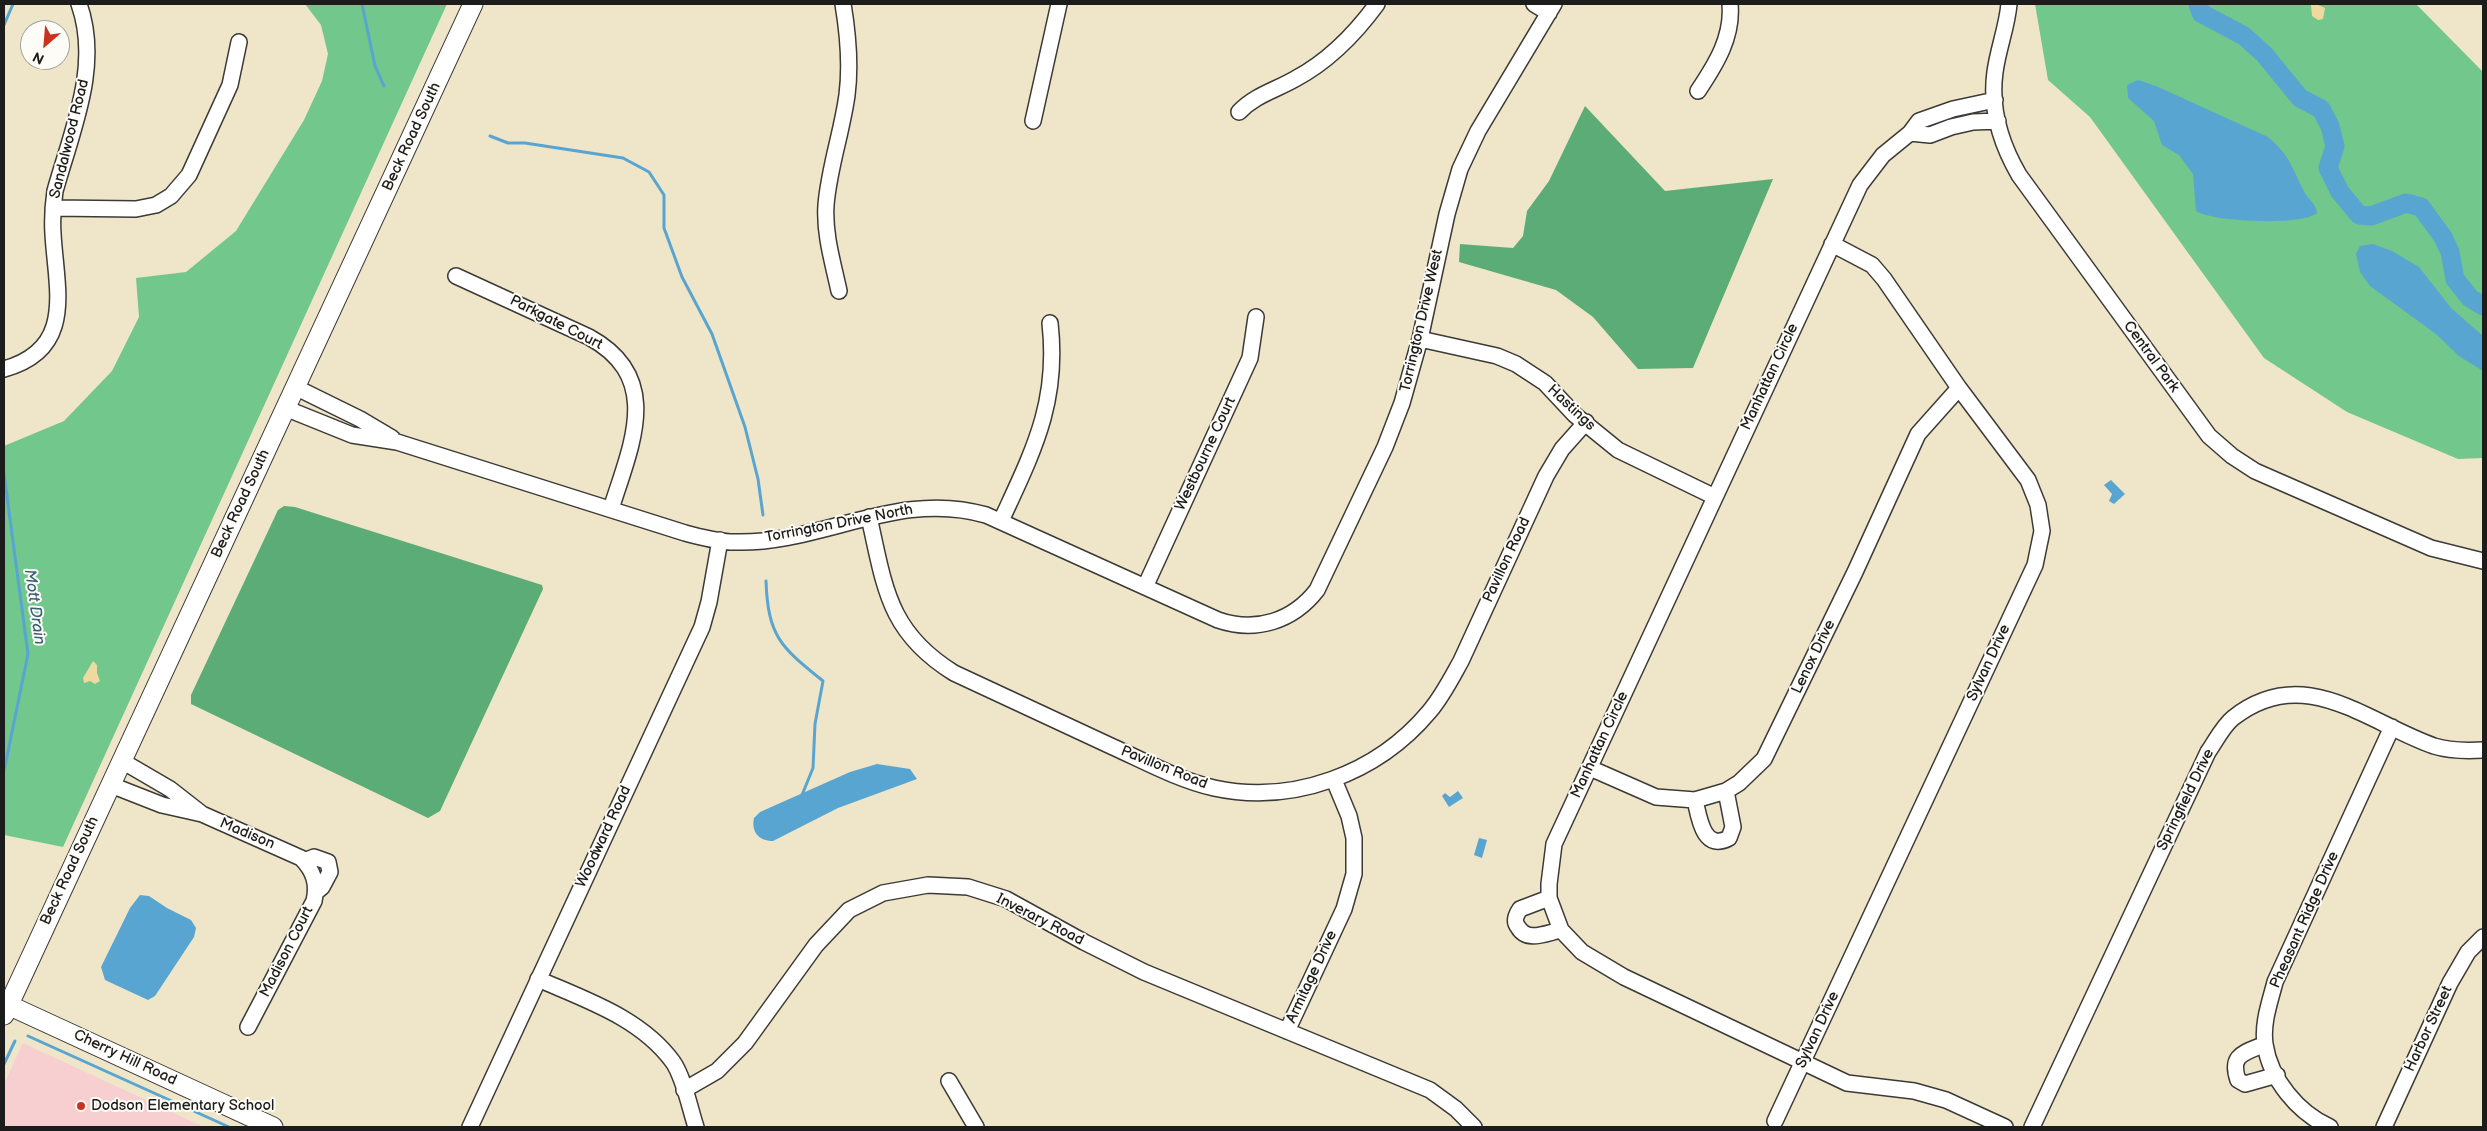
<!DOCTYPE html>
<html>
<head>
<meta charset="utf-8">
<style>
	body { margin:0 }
	#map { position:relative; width:2487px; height:1131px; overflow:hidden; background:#efe5c8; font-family:"Balsamiq Sans",sans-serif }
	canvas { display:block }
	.frame { position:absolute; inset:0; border:5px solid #1c1c1c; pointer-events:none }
	.north { position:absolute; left:20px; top:20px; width:50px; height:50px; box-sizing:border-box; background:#fdfcf7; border:1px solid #a3a29f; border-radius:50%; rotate:207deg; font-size:14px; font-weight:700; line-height:20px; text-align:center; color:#1c1c1c }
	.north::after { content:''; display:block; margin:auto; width:18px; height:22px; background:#c8321e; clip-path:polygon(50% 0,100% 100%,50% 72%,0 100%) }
</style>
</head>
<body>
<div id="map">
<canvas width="2487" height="1131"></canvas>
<div class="frame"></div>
<div class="north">N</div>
</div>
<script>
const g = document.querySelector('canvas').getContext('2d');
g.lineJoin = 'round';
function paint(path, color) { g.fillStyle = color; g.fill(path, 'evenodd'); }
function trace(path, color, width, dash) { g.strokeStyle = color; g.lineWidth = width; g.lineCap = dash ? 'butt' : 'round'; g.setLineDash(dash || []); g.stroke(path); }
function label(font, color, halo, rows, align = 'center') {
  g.font = font + ' "Balsamiq Sans",sans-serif'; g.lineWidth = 4; g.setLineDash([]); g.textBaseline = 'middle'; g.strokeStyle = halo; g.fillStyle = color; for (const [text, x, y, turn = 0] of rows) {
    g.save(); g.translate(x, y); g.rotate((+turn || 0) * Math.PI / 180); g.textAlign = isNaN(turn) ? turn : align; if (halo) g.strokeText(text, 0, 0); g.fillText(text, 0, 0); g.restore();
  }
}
paint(new Path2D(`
	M23,1043L204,1127H4V1084Z`), '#f7cfd0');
paint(new Path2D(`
	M305,4H447L63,847L4,835V446L64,421L112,371L139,317L136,278L186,272L236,231L304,120L322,81L328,54L321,25Z
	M2035,4H2416L2483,72V458L2458,459L2347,412L2264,358L2090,117L2048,80Z`), '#71c78c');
paint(new Path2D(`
	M1585,106L1665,191L1773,179L1693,368L1638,369L1593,317L1556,290L1459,262L1460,244L1513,248L1523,236L1527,211L1549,181Z
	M284,506L295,507L542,585L543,589L440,811L428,818L191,704V695L278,510Z`), '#5cac78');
paint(new Path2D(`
	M2316,4L2325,8L2323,19L2318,20L2312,16L2311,5Z
	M93,661L97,665V673L100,681L95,684L90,681L84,683L83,678Z`), '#eeda9e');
paint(new Path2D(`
	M2138,80L2156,86L2268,137C2291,156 2292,169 2305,193C2309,200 2316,204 2317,213C2302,226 2213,222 2196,211L2193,174L2179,155L2162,145L2154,121L2128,98L2127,85Z
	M2373,244L2392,251L2419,267L2451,308L2483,336V371L2459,356L2436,334L2370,286L2360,272L2356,254L2360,246Z
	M2111,480L2125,494L2114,504L2109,501L2112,494L2104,485Z
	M877,764L910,769L917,779L838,808L773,841C759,841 751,832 754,818L760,812L850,772Z
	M1458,791L1463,798L1449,807L1442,796L1445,793L1450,797Z
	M1479,838L1487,840L1482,858L1474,855Z
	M140,895L149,896L167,908L191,920L196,928L194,937L155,996L148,1000L105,980L101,967L130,908Z`), '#59a5d1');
trace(new Path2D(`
	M362,4L375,66L384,86
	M4,25L13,4
	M490,136L508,143H525L623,158L649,172L664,195V228L682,277L712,334L745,427L758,479L763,515
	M4,474L28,654L4,771
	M766,581C768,637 781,647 823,681L815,724L813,768L802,795
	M28,1036L229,1127
	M4,1064L15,1041`), '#59a5d1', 3);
trace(new Path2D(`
	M2198,4L2201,13L2244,36L2264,54L2300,98L2321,109L2330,126L2335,146L2328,168L2340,192L2359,215L2371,216L2406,203L2421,207L2443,237L2450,252L2455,279L2470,298L2483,306`), '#59a5d1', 19);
const minor = new Path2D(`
	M1534,4L1549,13
	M2009,4C2007,27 1998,49 1995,72C1990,108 2001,144 2019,175L2209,436L2232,456L2255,471L2431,548L2483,561
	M1698,91C1716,64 1733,37 1730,4
	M1995,100L1953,109L1919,121L1910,133L1883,155L1860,185L1554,844L1549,884V898L1561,930L1582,952L1624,977L1847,1083L1914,1091L1946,1100L2005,1127
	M1239,112C1255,95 1276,90 1295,79C1329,61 1355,34 1377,4
	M1033,121L1059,4
	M1910,133L1930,135L1951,127L1973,122L1998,121
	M53,208L136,209L156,205L171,196L189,175L230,85L239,42
	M456,276L589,337C664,378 631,445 611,509
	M839,291C833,263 824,234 826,205C829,168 842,132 847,95C851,64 848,34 843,4
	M1420,339L1497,356L1516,364L1545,383L1575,415L1618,450L1715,497
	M4,369C76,349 56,289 53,234C52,219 53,205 55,191C72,130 101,66 79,4
	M295,387L360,419L392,438
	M285,408L352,435L397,442L685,533C701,537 718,542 734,542C821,545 897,489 986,515L1218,620C1256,633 1293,621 1317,590L1385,447L1402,403L1420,339L1447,214L1460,169L1478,131L1554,4
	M869,517C885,588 888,632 954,673C1007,698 1060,722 1113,747C1146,762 1179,780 1214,788C1293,805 1377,774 1429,712C1442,697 1451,679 1461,661L1546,476L1562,449L1586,422
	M1001,521C1033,451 1059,403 1050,323
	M1145,587L1250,358L1256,317
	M1590,768L1656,797L1695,800L1726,791L1739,783L1764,759L1855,572L1918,434L1959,388
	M111,785L162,805L202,814L170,789L122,761
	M1695,800C1699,817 1703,852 1729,838L1733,827L1726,791
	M202,814L301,858C314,871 318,884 314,901L248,1027
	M304,861L314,857L328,862L330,872L322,887L316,892
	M1549,898L1520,909C1516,915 1513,921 1518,927C1527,943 1546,933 1561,930
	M538,979C586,1000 641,1018 673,1062C684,1078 690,1109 696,1127
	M1287,1031L1344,909L1354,874V838L1349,816L1334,780
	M2265,1044C2245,1053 2229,1054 2238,1080L2245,1084L2277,1075
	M949,1081L976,1127
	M684,1090L717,1071L745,1043L816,945L849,910L883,893L928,885L968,887L1006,899L1084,942L1144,972L1430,1090L1456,1109L1474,1127
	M1775,1121L2035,565L2042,531L2038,505L2028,480L1959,388L1884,279L1872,265L1832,244
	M470,1127L702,627L709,602L720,540
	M2032,1127L2208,752C2215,742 2223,726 2233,718C2304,662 2366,722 2434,746C2450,751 2467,751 2483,750
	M2330,1127C2298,1113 2270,1079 2265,1044C2262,1023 2270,1002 2275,982L2392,727
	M2384,1127L2450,983L2468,952L2483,937`);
const major = new Path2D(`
	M4,1003L273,1127
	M4,1015L473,4`);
trace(minor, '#3c3a36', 18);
trace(major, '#3c3a36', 21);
trace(minor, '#fff', 15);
trace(major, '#fff', 19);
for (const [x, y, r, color] of [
	[81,1106,5,"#c8321e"]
]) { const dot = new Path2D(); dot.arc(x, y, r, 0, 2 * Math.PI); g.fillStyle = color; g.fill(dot); trace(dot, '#fdfcf7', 2); }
label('15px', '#1c1c1c', '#fdfcf7', [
	["Beck Road South",412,137,-65],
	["Sandalwood Road",70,139,-76],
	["Torrington Drive West",1422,321,-77],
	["Parkgate Court",556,323,27],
	["Central Park",2151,357,54],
	["Manhattan Circle",1770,377,-65],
	["Hastings",1571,408,43],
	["Westbourne Court",1206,454,-65],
	["Beck Road South",241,504,-65],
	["Torrington Drive North",839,524,-11],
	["Pavillon Road",1507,560,-65],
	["Lenox Drive",1814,657,-64],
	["Sylvan Drive",1989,663,-65],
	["Manhattan Circle",1600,745,-65],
	["Pavillon Road",1164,768,22],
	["Springfield Drive",2186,800,-64],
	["Madison",247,834,23],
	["Woodward Road",604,837,-65],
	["Beck Road South",70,871,-65],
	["Inverary Road",1040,920,27],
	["Pheasant Ridge Drive",2305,920,-66],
	["Madison Court",287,952,-63],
	["Armitage Drive",1312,977,-65],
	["Harbor Street",2429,1029,-65],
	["Sylvan Drive",1818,1030,-65],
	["Cherry Hill Road",125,1058,25]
]);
label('15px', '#1c1c1c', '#fdfcf7', [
	["Dodson Elementary School",91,1106]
], 'left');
label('italic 16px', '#3a6076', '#fdfcf7', [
	["Mott Drain",34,607,82]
]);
</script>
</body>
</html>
